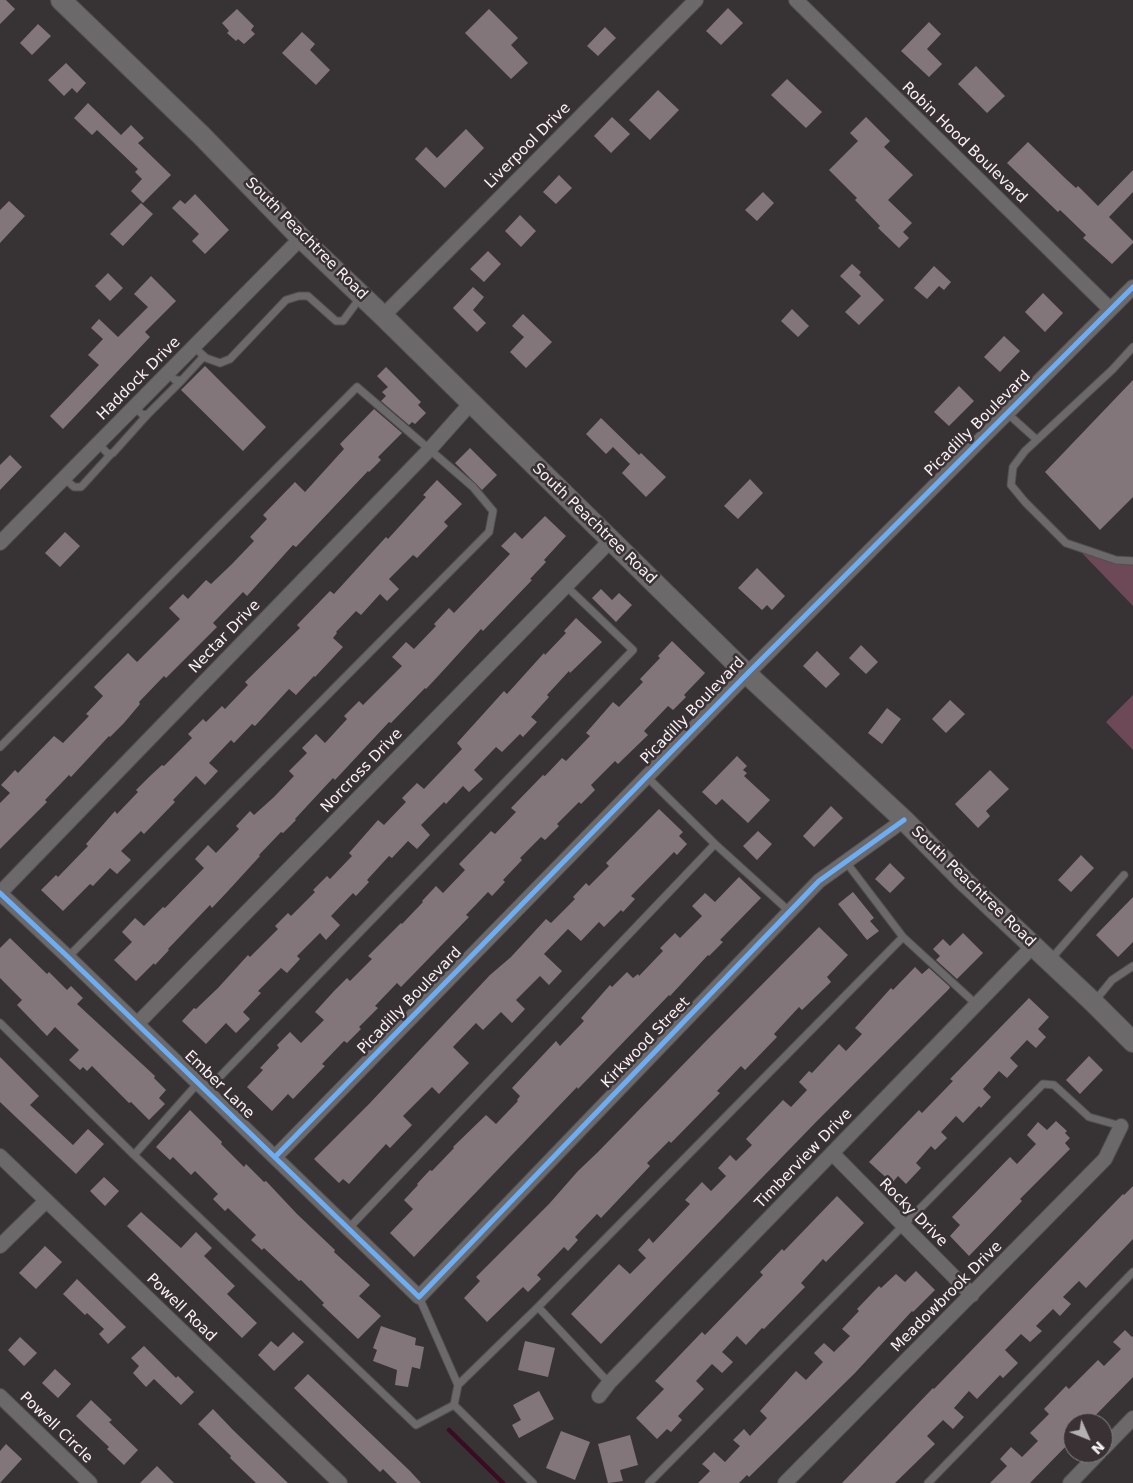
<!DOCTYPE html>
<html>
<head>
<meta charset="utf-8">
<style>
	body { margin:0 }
	#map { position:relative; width:1133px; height:1483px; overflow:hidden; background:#373335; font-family:"DejaVu Sans",sans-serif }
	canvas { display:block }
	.north { position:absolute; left:1063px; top:1413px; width:50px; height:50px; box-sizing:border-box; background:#393134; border:1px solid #857e81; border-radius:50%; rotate:134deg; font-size:14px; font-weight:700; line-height:20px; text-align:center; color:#f7f2f4 }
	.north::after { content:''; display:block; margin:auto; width:18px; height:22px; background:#b4afb1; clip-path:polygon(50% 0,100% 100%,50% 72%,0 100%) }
</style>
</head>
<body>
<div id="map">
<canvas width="1133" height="1483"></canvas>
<div class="north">N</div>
</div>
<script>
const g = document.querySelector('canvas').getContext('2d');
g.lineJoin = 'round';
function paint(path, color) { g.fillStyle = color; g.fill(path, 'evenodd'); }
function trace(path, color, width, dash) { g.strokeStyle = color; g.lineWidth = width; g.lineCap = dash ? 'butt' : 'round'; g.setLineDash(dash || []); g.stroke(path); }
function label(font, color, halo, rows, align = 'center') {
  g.font = font + ' "DejaVu Sans",sans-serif'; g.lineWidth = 5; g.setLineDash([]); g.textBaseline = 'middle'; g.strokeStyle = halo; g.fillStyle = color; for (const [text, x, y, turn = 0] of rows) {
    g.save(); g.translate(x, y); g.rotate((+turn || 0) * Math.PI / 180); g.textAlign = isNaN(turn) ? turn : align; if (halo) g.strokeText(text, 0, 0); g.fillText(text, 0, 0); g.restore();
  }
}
paint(new Path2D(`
	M1082,553L1133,558V606Z
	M1133,695V750L1106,722Z`), '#6d4857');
trace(new Path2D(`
	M449,1430L503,1483`), '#390c22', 4.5);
paint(new Path2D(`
	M0,0H6L15,9L0,24Z
	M728,8L743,23L721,45L706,31Z
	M237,9L254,26L251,30L255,34L244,44L238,39L236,41L227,33L229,31L222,23Z
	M489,9L518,38L511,45L528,63L511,79L465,33Z
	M929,22L941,34L927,49L942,64L929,77L901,51Z
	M38,24L51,36L32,55L20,43Z
	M605,27L616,38L598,56L587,46Z
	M302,32L315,44L310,50L330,70L316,85L282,53Z
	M66,63L86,83L77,93L72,88L64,96L48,80Z
	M976,66L1005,96L987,113L958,84Z
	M787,79L822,112L806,128L771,95Z
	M658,90L679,110L650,140L629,120Z
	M88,103L121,135L131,125L144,138L138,143L171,175L143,203L131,191L142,179L135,172L138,169L97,130L92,135L74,118Z
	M612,117L630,134L611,153L594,136Z
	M866,117L890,141L884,147L913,175L888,200L912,223L903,232L909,238L899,248L878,228L880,226L855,200L857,198L829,170L858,141L850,133Z
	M466,129L484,148L445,188L415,159L426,147L437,158Z
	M1028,142L1067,180L1076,188L1078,186L1098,206L1133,170V192L1109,217L1133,241V243L1112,264L1083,238L1086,235L1060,210L1058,212L1007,163Z
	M559,175L572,188L556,204L543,192Z
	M763,192L774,203L757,221L745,210Z
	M195,194L229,230L205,254L192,241L199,234L172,208L180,200L185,204Z
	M9,201L25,216L0,243V210Z
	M141,203L153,214L123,246L110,234Z
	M520,215L536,231L521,247L505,231Z
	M488,251L501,264L484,282L470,269Z
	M852,264L861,272L859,275L884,300L859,325L845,312L861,296L840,276Z
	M934,266L951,282L944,290L939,286L927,299L914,288Z
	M108,273L123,288L110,301L95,286Z
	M151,276L176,301L145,332L150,337L63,429L50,416L99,365L88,355L103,339L91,328L99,319L118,337L148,307L134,294Z
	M473,287L484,297L473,310L486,323L477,332L453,308Z
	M1043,293L1063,313L1045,332L1025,312Z
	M792,309L809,326L798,337L781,321Z
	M523,314L552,342L526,368L510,352L524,337L512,326Z
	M1004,336L1020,351L1000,372L984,357Z
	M205,366L266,427L243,451L181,390Z
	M386,367L421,402L418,405L426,413L415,424L412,422L409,425L381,401L386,396L382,392L388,387L377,376Z
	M1133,380V497L1100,530L1045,472Z
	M959,386L974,401L949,426L934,412Z
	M374,409L402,433L378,457L381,460L369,472L368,471L296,547L293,545L247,596L243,592L213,623L217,627L166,678L164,676L139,702L140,704L124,723L110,737L109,736L71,777L69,775L45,800L47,802L0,849V803L10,793L1,785L15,770L18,773L54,736L63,743L89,716L86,714L103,696L94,687L128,653L137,662L180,619L169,608L183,594L188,599L206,580L211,584L232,564L254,541L250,537L267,519L263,515L295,482L305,492L344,449L340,444Z
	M601,418L639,455L641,453L666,477L646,497L622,473L630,464L613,447L606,454L586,434Z
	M470,448L497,475L482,490L455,463Z
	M10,455L22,467L0,490V465Z
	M750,479L763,493L738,519L724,506Z
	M437,480L462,504L444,522L448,526L417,558L413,555L389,579L399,589L387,601L380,594L361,615L356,611L336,632L337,633L333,638L343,647L315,677L314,676L296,695L289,689L255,726L252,724L234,743L231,740L209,763L218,771L205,785L196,776L173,800L175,802L144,834L141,831L121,851L131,860L117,874L110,868L93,886L90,884L63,911L41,890L56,875L58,877L88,846L86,844L115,811L117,814L138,792L136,790L149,777L162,765L164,766L192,738L188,734L203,719L206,722L222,706L225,709L248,685L245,682L300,628L297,625L330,591L334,594L386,537L388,539L426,497L423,495Z
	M545,516L566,536L544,560L546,562L530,579L532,580L483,631L481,629L440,674L426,689L425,688L391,723L389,722L335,780L333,778L295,819L296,820L283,833L281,832L259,855L260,856L228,891L212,908L210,905L168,949L169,950L155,965L154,963L136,981L114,960L132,942L122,932L135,918L144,926L163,907L165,908L204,868L195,859L208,845L216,853L239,829L236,826L250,811L254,815L274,797L294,776L289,771L307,753L302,748L316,734L325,743L347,719L344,716L359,701L363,705L402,666L392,657L406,642L414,649L436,626L434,624L449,608L454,613L510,554L501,546L515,532L522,539Z
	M65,532L80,546L60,567L45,553Z
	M757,568L785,596L772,610L767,605L762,610L738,588Z
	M601,589L612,600L619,593L632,605L616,622L592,598Z
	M576,618L602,642L570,673L569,671L547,695L549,697L531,717L537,722L523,737L520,734L502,752L496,747L474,770L483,779L469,792L463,786L446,804L444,802L421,825L430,835L417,849L408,841L392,858L389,856L367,880L369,882L356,896L353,893L331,916L340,925L326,940L320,933L297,956L300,959L287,973L281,968L258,991L261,993L243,1012L250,1019L236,1033L226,1023L206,1044L182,1021L194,1008L196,1009L218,988L248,955L250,957L278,929L275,926L288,913L291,916L315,892L313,890L327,876L330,879L352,856L349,853L378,820L384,825L406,802L402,798L417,783L424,789L462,749L457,743L504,691L507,694L544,653L545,655L566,633L564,631Z
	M672,641L705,673L684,695L686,697L673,710L668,706L644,731L648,735L618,764L615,761L591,785L595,790L581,804L579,802L557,824L559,826L545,840L541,837L520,858L522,860L503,880L505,882L492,896L488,892L466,915L469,917L401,987L397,983L375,1006L378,1008L359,1027L361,1029L347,1043L344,1041L322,1064L325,1066L293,1099L288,1094L272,1111L247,1087L263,1070L260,1068L279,1048L277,1045L290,1032L301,1043L324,1020L315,1012L334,991L347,978L350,981L372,959L368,956L401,923L402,924L423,902L422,901L436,886L443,893L465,870L459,864L491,831L495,834L516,812L511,808L543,775L545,776L562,758L566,761L590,736L586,733L613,702L619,707L643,682L640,679L660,658L658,656Z
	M861,645L878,662L866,674L849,658Z
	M817,651L840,674L826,688L803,666Z
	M950,700L965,714L946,733L932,719Z
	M887,708L901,719L882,744L868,733Z
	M737,756L747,766L743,770L747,773L744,776L770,800L748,823L722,799L716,805L702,792Z
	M990,770L1009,789L986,811L990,816L978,828L955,804Z
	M831,806L843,818L814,847L803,836Z
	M659,809L683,832L679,836L687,844L677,855L674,852L631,896L635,899L623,912L621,910L604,927L599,922L581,941L568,929L544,954L562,971L549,985L540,976L516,1000L525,1009L512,1023L501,1012L483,1030L476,1023L453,1047L469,1063L439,1094L432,1087L403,1116L412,1125L390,1148L386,1144L349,1184L343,1179L339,1183L314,1159L369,1104L490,975L511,957L546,919L551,923L575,899L573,897L586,883L589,886L609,866L606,863Z
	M758,831L772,844L757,860L743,846Z
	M1081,855L1094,868L1071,892L1058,880Z
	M890,863L905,878L890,893L875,879Z
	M739,877L761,898L720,940L723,942L709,956L708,955L670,996L669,995L578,1089L577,1087L414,1257L390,1233L413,1209L404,1200L418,1185L417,1184L430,1170L432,1171L454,1148L453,1147L486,1115L496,1124L518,1101L517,1100L520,1096L512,1088L556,1041L560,1046L584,1021L581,1018L610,985L612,987L627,972L633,978L638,974L639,976L663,951L660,948L675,933L680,938L702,916L692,906L705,893L715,902Z
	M853,892L874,918L870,921L879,931L867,940L838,904Z
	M1133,897V942L1118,957L1096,935Z
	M819,927L848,955L827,977L831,982L802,1010L799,1007L774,1034L777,1037L745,1070L741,1066L717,1091L720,1093L671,1143L669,1141L647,1163L650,1166L601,1218L597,1214L575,1237L578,1240L568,1251L564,1247L537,1275L541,1279L528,1292L523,1287L487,1322L464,1298L480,1281L476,1277L549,1204L578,1171L598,1152L706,1041Z
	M963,933L983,953L957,979L936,960L940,956L933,949L943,939L950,946Z
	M10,938L47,974L49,972L67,990L71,986L83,998L77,1004L155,1076L154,1078L166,1090L159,1098L165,1104L149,1120L131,1102L129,1103L92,1066L87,1071L83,1067L80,1070L69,1060L79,1050L55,1027L47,1036L17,1005L22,1000L0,978V948Z
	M915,967L922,974L929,968L950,987L949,989L816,1122L601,1344L571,1314L619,1264L630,1274L646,1258L638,1250L649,1238L653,1243L690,1204L685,1200L702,1182L711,1191L726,1176L718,1168L730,1155L736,1161L752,1145L746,1139L783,1100L791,1107L807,1090L799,1082L809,1071L812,1073L839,1044L846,1051L862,1034L855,1028L891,988L893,990Z
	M1029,998L1049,1017L1038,1029L1046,1037L1036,1048L1027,1040L1010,1058L1018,1066L1007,1078L999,1071L983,1089L991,1097L981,1108L979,1106L963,1123L956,1116L941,1132L947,1138L935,1150L931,1146L916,1163L921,1168L906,1184L898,1176L892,1183L869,1162L919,1110L922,1113L953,1081L950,1079Z
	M1089,1056L1103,1070L1080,1094L1066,1080Z
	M0,1057L39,1096L30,1105L73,1145L88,1129L104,1144L76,1174L0,1102Z
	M190,1110L222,1142L221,1144L244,1167L246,1164L264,1182L266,1181L297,1214L335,1250L334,1252L370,1285L359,1296L381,1316L358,1339L322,1305L324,1303L301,1280L299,1281L264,1248L262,1250L251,1240L256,1235L228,1208L225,1211L213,1199L218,1194L195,1171L191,1175L173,1157L170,1160L156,1147Z
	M1056,1121L1067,1131L1065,1133L1070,1138L1065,1143L1070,1149L1020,1199L1022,1201L969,1256L950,1236L960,1225L952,1217L1010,1157L1017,1164L1036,1144L1027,1135L1038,1122L1047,1130Z
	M104,1177L119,1191L105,1206L90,1191Z
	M1133,1186V1239L1086,1288L1079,1281L1063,1297L1071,1304L1060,1316L1053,1309L1036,1326L1042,1331L1030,1342L1021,1334L1005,1350L1018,1363L1003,1378L1000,1375L977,1399L969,1391L954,1408L964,1417L953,1429L943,1420L927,1436L935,1444L895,1483H842L933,1388L934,1389L1123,1194L1124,1195Z
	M837,1196L864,1223L826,1262L823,1259L801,1283L805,1287L764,1329L762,1328L746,1345L737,1336L722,1352L733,1362L722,1373L712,1364L696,1381L704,1389L678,1416L682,1420L671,1432L667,1429L657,1439L636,1418L664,1389L655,1381L702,1332L705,1335L763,1275L760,1272L782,1249L784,1251Z
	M141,1212L181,1248L196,1232L212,1248L204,1256L235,1286L227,1294L257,1323L242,1338L127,1226Z
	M45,1246L62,1262L36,1289L19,1273Z
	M916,1271L935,1290L913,1312L912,1311L855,1373L749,1477L747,1475L739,1483H698L710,1471L702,1464L714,1452L725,1462L740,1446L733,1440L744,1429L750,1436L767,1418L760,1411L796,1371L806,1380L823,1362L814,1353L824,1343L834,1352L850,1336L842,1329L859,1311L857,1309L879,1286L881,1288L896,1274L905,1282Z
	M77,1279L126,1327L108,1344L99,1334L104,1329L87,1313L85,1315L63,1294Z
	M381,1326L416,1338L415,1345L424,1347L420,1369L412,1367L408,1387L395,1385L397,1370L373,1361L377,1350L373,1348Z
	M1125,1330L1132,1337L1133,1336V1377L1088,1423H1073V1439L1030,1483H990L1007,1466L1000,1459L1011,1447L1022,1457L1038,1441L1030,1433L1049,1414L1044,1409L1066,1386L1069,1389L1098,1360L1104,1366L1121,1349L1113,1342Z
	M293,1332L304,1342L274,1371L258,1355L271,1341L278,1347Z
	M20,1337L37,1353L24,1366L8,1350Z
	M525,1341L555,1348L548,1377L518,1370Z
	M144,1346L176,1378L178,1376L194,1392L181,1405L154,1379L146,1387L133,1373L139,1366L131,1358Z
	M55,1369L71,1384L58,1398L42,1383Z
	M308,1374L410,1471L421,1483H397L383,1469L380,1472L348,1441L294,1388Z
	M539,1391L554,1419L519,1438L512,1425L521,1420L513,1405Z
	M91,1400L112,1420L109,1422L138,1450L124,1465L107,1449L109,1447L76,1416Z
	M213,1409L233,1430L288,1483H256L230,1458L231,1456L198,1424Z
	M561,1431L590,1442L575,1480L546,1468Z
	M630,1435L638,1465L620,1470L623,1481L608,1483L598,1444Z
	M6,1444L22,1459L0,1483V1451Z
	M157,1466L174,1483H140Z`), '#83767b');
const service = new Path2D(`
	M194,347L206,358L220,363L230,359L286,300L299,296H308L336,321H343L360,298
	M1133,347L1112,370L1025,451L1013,467L1011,485L1025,502L1066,543L1116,560L1133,561
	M168,373L175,380H182L204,356
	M134,407L143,415L148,414L182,380
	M1007,413L1037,440
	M98,443L108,454L113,453L148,414
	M64,478L74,487H81L112,453
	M0,747L357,387L473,487L493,511L489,532L68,957
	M646,776L715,844L790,912
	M903,937L977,1005
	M1051,959L1124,875
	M1094,1002L1112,980L1133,966
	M0,1023L134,1155L198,1083
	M206,1091L633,650L566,586
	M134,1155L416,1425L454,1405L458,1385L538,1307L903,937L846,862
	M348,1229L715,844
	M419,1297L458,1385
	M538,1307L609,1383
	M454,1405L533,1483
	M649,1483L1043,1084L1054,1085L1089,1117L1121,1126
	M928,1483L1133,1272`);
const minor = new Path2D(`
	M796,0L1110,309
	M383,316L696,0
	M0,543L301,238
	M0,893L68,957L419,1297L819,881L904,820
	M0,893L430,449L471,403
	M137,1024L611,540
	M832,1153L972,1295
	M0,1156L340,1483
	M275,1157L747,674L1133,287
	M0,1246L46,1201
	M0,1396L90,1483
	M599,1396L609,1383L1033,946
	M1103,1449L1133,1418
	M785,1483L1105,1159L1121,1126
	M1070,1483L1099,1453`);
const secondary = new Path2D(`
	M61,0L201,135L301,238L383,316L747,674L904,820L963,880L1093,1002L1133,1042`);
trace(service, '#524f50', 9);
trace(minor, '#524f50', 16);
trace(secondary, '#524f50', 22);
trace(service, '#6c696a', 7);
trace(minor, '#6c696a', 14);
trace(secondary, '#6c696a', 20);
trace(new Path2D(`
	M0,893L68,957L419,1297L819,881L904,820
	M275,1157L747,674L1133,287`), '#6dadf4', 5);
label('15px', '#f7f2f4', '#393134', [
	["Robin Hood Boulevard",964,143,44],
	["Liverpool Drive",528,146,-45],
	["South Peachtree Road",306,239,45],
	["Haddock Drive",139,379,-45],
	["Picadilly Boulevard",978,424,-45],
	["South Peachtree Road",594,524,44],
	["Nectar Drive",225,637,-46],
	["Picadilly Boulevard",693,711,-46],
	["Norcross Drive",362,771,-46],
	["South Peachtree Road",973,887,44],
	["Picadilly Boulevard",410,1001,-46],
	["Kirkwood Street",646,1043,-46],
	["Ember Lane",219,1085,44],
	["Timberview Drive",804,1159,-46],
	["Rocky Drive",913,1213,45],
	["Meadowbrook Drive",947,1297,-45],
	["Powell Road",181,1308,44],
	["Powell Circle",56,1428,44]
]);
</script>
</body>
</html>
